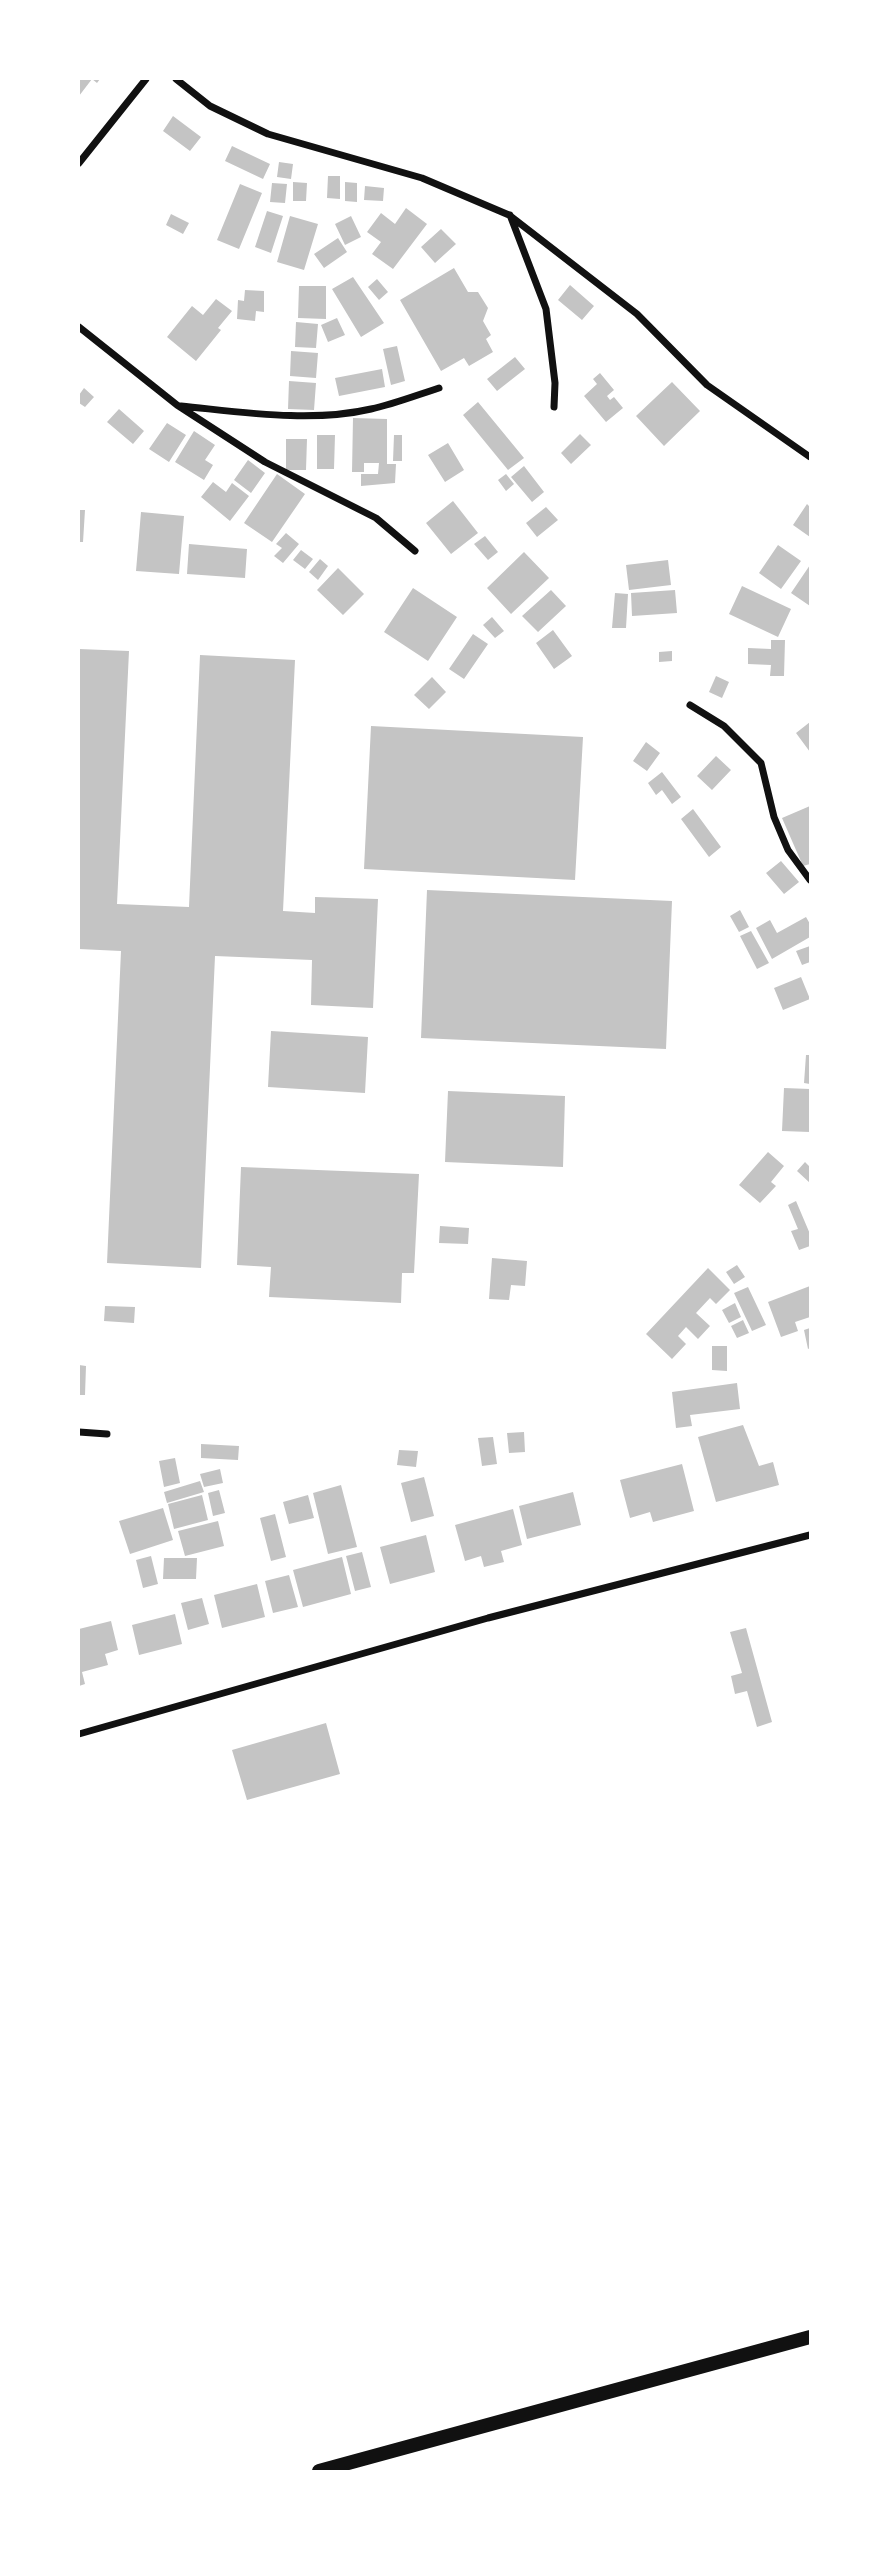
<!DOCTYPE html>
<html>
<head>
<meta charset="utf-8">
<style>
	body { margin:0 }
	#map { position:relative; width:889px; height:2550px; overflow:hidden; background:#fff; font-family:Karla,sans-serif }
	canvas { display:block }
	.frame { position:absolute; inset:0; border:80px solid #fff; pointer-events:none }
</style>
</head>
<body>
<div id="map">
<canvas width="889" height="2550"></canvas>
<div class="frame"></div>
</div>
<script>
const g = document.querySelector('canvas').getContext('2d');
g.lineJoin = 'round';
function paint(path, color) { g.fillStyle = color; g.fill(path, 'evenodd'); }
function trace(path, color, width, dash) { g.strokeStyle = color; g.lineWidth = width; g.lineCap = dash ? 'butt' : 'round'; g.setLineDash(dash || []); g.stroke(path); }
paint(new Path2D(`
	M79,79H100L97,83L92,79L79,96Z
	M173,116L201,137L190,151L163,131Z
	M232,146L270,164L263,179L225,161Z
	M279,162L293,164L291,179L277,177Z
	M328,176H340V199L327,198Z
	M293,182L307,183L306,201H293Z
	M345,182L357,183V202L345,201Z
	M272,183L287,184L285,203L270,202Z
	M240,184L262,193L239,249L217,240Z
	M365,186L384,188L383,201L364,200Z
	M406,208L427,224L393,269L372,254L381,242L367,232L381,213L395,224Z
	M267,211L283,216L271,253L255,247Z
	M171,214L189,223L183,234L166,225Z
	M290,216L318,224L304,270L277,262Z
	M351,216L361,237L345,245L335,224Z
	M441,229L456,244L435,263L421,247Z
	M338,238L347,252L324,268L314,254Z
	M454,268L468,292H478L488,308L483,321L491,335L486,339L493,352L469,366L464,358L441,371L400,300Z
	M353,277L384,323L361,337L332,289Z
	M377,279L388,292L379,300L368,287Z
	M570,285L594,306L582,320L558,300Z
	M299,286H326V319L298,318Z
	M245,290L264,291V312L256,311L255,321L237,319L238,300L244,301Z
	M216,299L232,311L218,328L221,330L196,361L167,337L192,306L203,315Z
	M337,318L345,335L328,342L321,325Z
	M296,322L318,324L316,348L295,347Z
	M397,346L405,381L391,385L383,349Z
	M291,351L318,353L316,378L290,376Z
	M515,357L525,369L497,391L487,379Z
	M382,369L385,387L339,396L335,378Z
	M600,373L614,390L607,396L610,400L614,397L623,408L606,422L584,396L597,384L593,379Z
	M289,381L316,383L314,410L288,409Z
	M672,382L700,411L664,446L636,416Z
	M84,388L94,397L85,407L79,403V395Z
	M478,402L524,458L508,470L463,415Z
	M119,409L144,431L133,444L107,422Z
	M353,418L387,419V464H396L395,483L361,486V474H378L379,463H364V472H352Z
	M167,423L186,435L169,462L149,449Z
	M194,431L215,445L205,460L213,465L204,480L175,462Z
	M580,434L591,445L571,464L561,453Z
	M317,435H335L334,469H317Z
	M394,435H402V461H393Z
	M286,439H307L306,470H286Z
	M448,443L464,470L445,482L428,455Z
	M248,460L265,473L251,493L234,480Z
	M524,466L544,492L532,502L511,477Z
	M277,474L305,494L272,542L244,523Z
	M506,474L514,484L506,491L498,480Z
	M213,482L226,492L232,483L249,496L230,521L201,497Z
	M453,501L478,533L451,554L426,523Z
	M807,504L810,507V537L793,525Z
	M546,507L558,520L537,537L526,523Z
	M79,510H85L83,542H79Z
	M141,512L184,516L179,574L136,571Z
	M286,533L299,544L283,563L274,556L282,548L276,544Z
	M485,536L498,552L488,560L474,544Z
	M189,544L247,549L245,578L187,574Z
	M778,545L801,561L781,589L759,573Z
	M301,550L313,559L305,569L293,560Z
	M524,552L549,578L511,614L487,588Z
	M320,559L328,566L318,580L309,572Z
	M668,560L671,585L629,590L626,565Z
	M810,565V606L791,593Z
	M338,568L364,594L343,615L317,590Z
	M742,586L791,609L778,637L729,614Z
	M413,588L457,617L428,661L384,632Z
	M551,590L566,606L538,632L522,616Z
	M675,590L677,613L632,616L631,593Z
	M615,593L628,594L626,628H612Z
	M492,617L504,631L495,638L483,625Z
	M553,630L572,656L554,669L536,643Z
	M473,634L488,644L464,679L449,669Z
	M771,640H785L784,676H770L771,665L748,664V648L771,649Z
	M79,649L129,651L117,904L189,907L200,655L295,660L283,911L315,913V897L378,899L373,1008L311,1005L312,960L215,956L201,1268L107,1263L121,951L79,949Z
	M672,651V661L659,662V652Z
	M716,676L729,682L722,698L709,692Z
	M432,677L446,692L429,709L414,695Z
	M810,722V752L796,733Z
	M371,726L583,737L575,880L364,869Z
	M646,742L660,753L647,771L633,761Z
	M716,756L731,770L712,790L697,776Z
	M662,772L681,797L672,804L662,790L656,795L648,783Z
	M810,806V864L803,866L782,818Z
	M693,809L721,847L709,857L681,819Z
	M781,861L799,882L784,894L766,873Z
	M427,890L672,901L666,1049L421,1038Z
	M740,910L749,927L739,932L730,916Z
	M806,917L810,924V937L772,959L756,928L770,920L777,933Z
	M751,931L769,963L757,969L740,936Z
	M810,946V962L802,965L796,951Z
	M801,977L810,999L783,1010L774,988Z
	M271,1031L368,1037L365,1093L268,1087Z
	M806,1055H810V1084L804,1083Z
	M784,1088L810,1089V1132L782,1131Z
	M448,1091L565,1096L563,1167L445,1162Z
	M768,1152L784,1166L771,1182L776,1186L760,1203L739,1185Z
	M805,1162L810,1167V1183L797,1171Z
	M241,1167L419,1174L414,1273H402L401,1303L269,1297L271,1267L237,1265Z
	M796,1201L810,1234V1246L799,1250L791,1231L798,1229L788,1205Z
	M440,1226L469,1228L468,1244L439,1243Z
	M492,1258L527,1261L525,1286L511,1285L509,1300L489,1299Z
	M737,1265L745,1277L734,1284L726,1272Z
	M708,1268L730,1290L716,1304L710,1298L696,1313L710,1326L698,1339L686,1327L678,1336L686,1344L672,1359L646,1334Z
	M810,1286V1317L795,1322L798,1331L781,1337L768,1302Z
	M748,1287L766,1325L752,1331L734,1293Z
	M735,1303L741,1317L729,1323L722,1310Z
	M105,1306L135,1307L134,1323L104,1321Z
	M743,1320L749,1333L737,1338L731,1326Z
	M810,1328V1348L808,1349L804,1330Z
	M712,1346H727V1371L712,1370Z
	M79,1365L86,1366L85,1395H79Z
	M737,1383L740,1409L690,1415L692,1426L676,1428L672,1392Z
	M743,1425L759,1466L773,1462L779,1485L716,1502L698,1437Z
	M524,1432L525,1452L509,1453L507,1433Z
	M493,1437L497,1464L482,1466L478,1438Z
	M201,1444L239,1446L238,1460L201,1458Z
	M399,1450L418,1451L416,1467L397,1465Z
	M175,1458L180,1483L164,1487L159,1461Z
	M682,1464L694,1511L653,1522L650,1512L630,1518L620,1480Z
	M220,1469L223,1483L204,1487L200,1474Z
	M424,1477L434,1516L411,1522L401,1483Z
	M200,1481L204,1492L167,1503L164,1492Z
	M341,1485L357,1547L328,1554L313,1493Z
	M219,1490L225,1513L213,1516L208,1493Z
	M573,1492L581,1525L527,1539L519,1506Z
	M202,1495L208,1520L174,1529L168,1504Z
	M308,1495L314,1518L289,1524L283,1502Z
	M163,1508L173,1540L130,1554L119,1521Z
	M513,1509L522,1545L501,1551L504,1562L484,1567L481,1556L465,1561L455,1525Z
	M275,1514L286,1557L271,1561L260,1518Z
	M218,1521L224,1546L185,1556L178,1531Z
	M426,1535L435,1572L390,1584L380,1547Z
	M362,1552L371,1587L355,1591L346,1556Z
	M151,1556L158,1584L143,1588L136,1560Z
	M342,1557L351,1594L303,1607L293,1570Z
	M164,1558H197L196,1579H163Z
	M289,1575L298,1607L273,1613L265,1581Z
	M257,1584L265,1617L222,1628L214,1595Z
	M202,1598L209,1624L188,1630L181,1603Z
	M175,1614L182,1644L139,1655L132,1625Z
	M111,1621L118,1650L105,1654L108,1665L82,1672L85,1684L79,1686V1629Z
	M746,1628L772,1722L757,1727L747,1691L735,1694L731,1676L742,1673L730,1632Z
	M326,1723L340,1774L247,1800L232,1750Z`), '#c4c4c4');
trace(new Path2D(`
	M176,79L210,106L268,134L422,178L509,215L637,314L707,385L810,457
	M79,163L146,79
	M510,215L546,309L555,383L554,407
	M79,327L177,405L265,462L376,518L415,551
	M181,406C242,412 311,423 371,409C394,404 417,395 439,388
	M690,705L724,726L761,763L774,817L788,850L810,880
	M79,1432L107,1434
	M79,1734L488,1618L810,1535`), '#111', 7);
trace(new Path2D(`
	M319,2471L810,2337`), '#111', 14);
</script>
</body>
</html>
